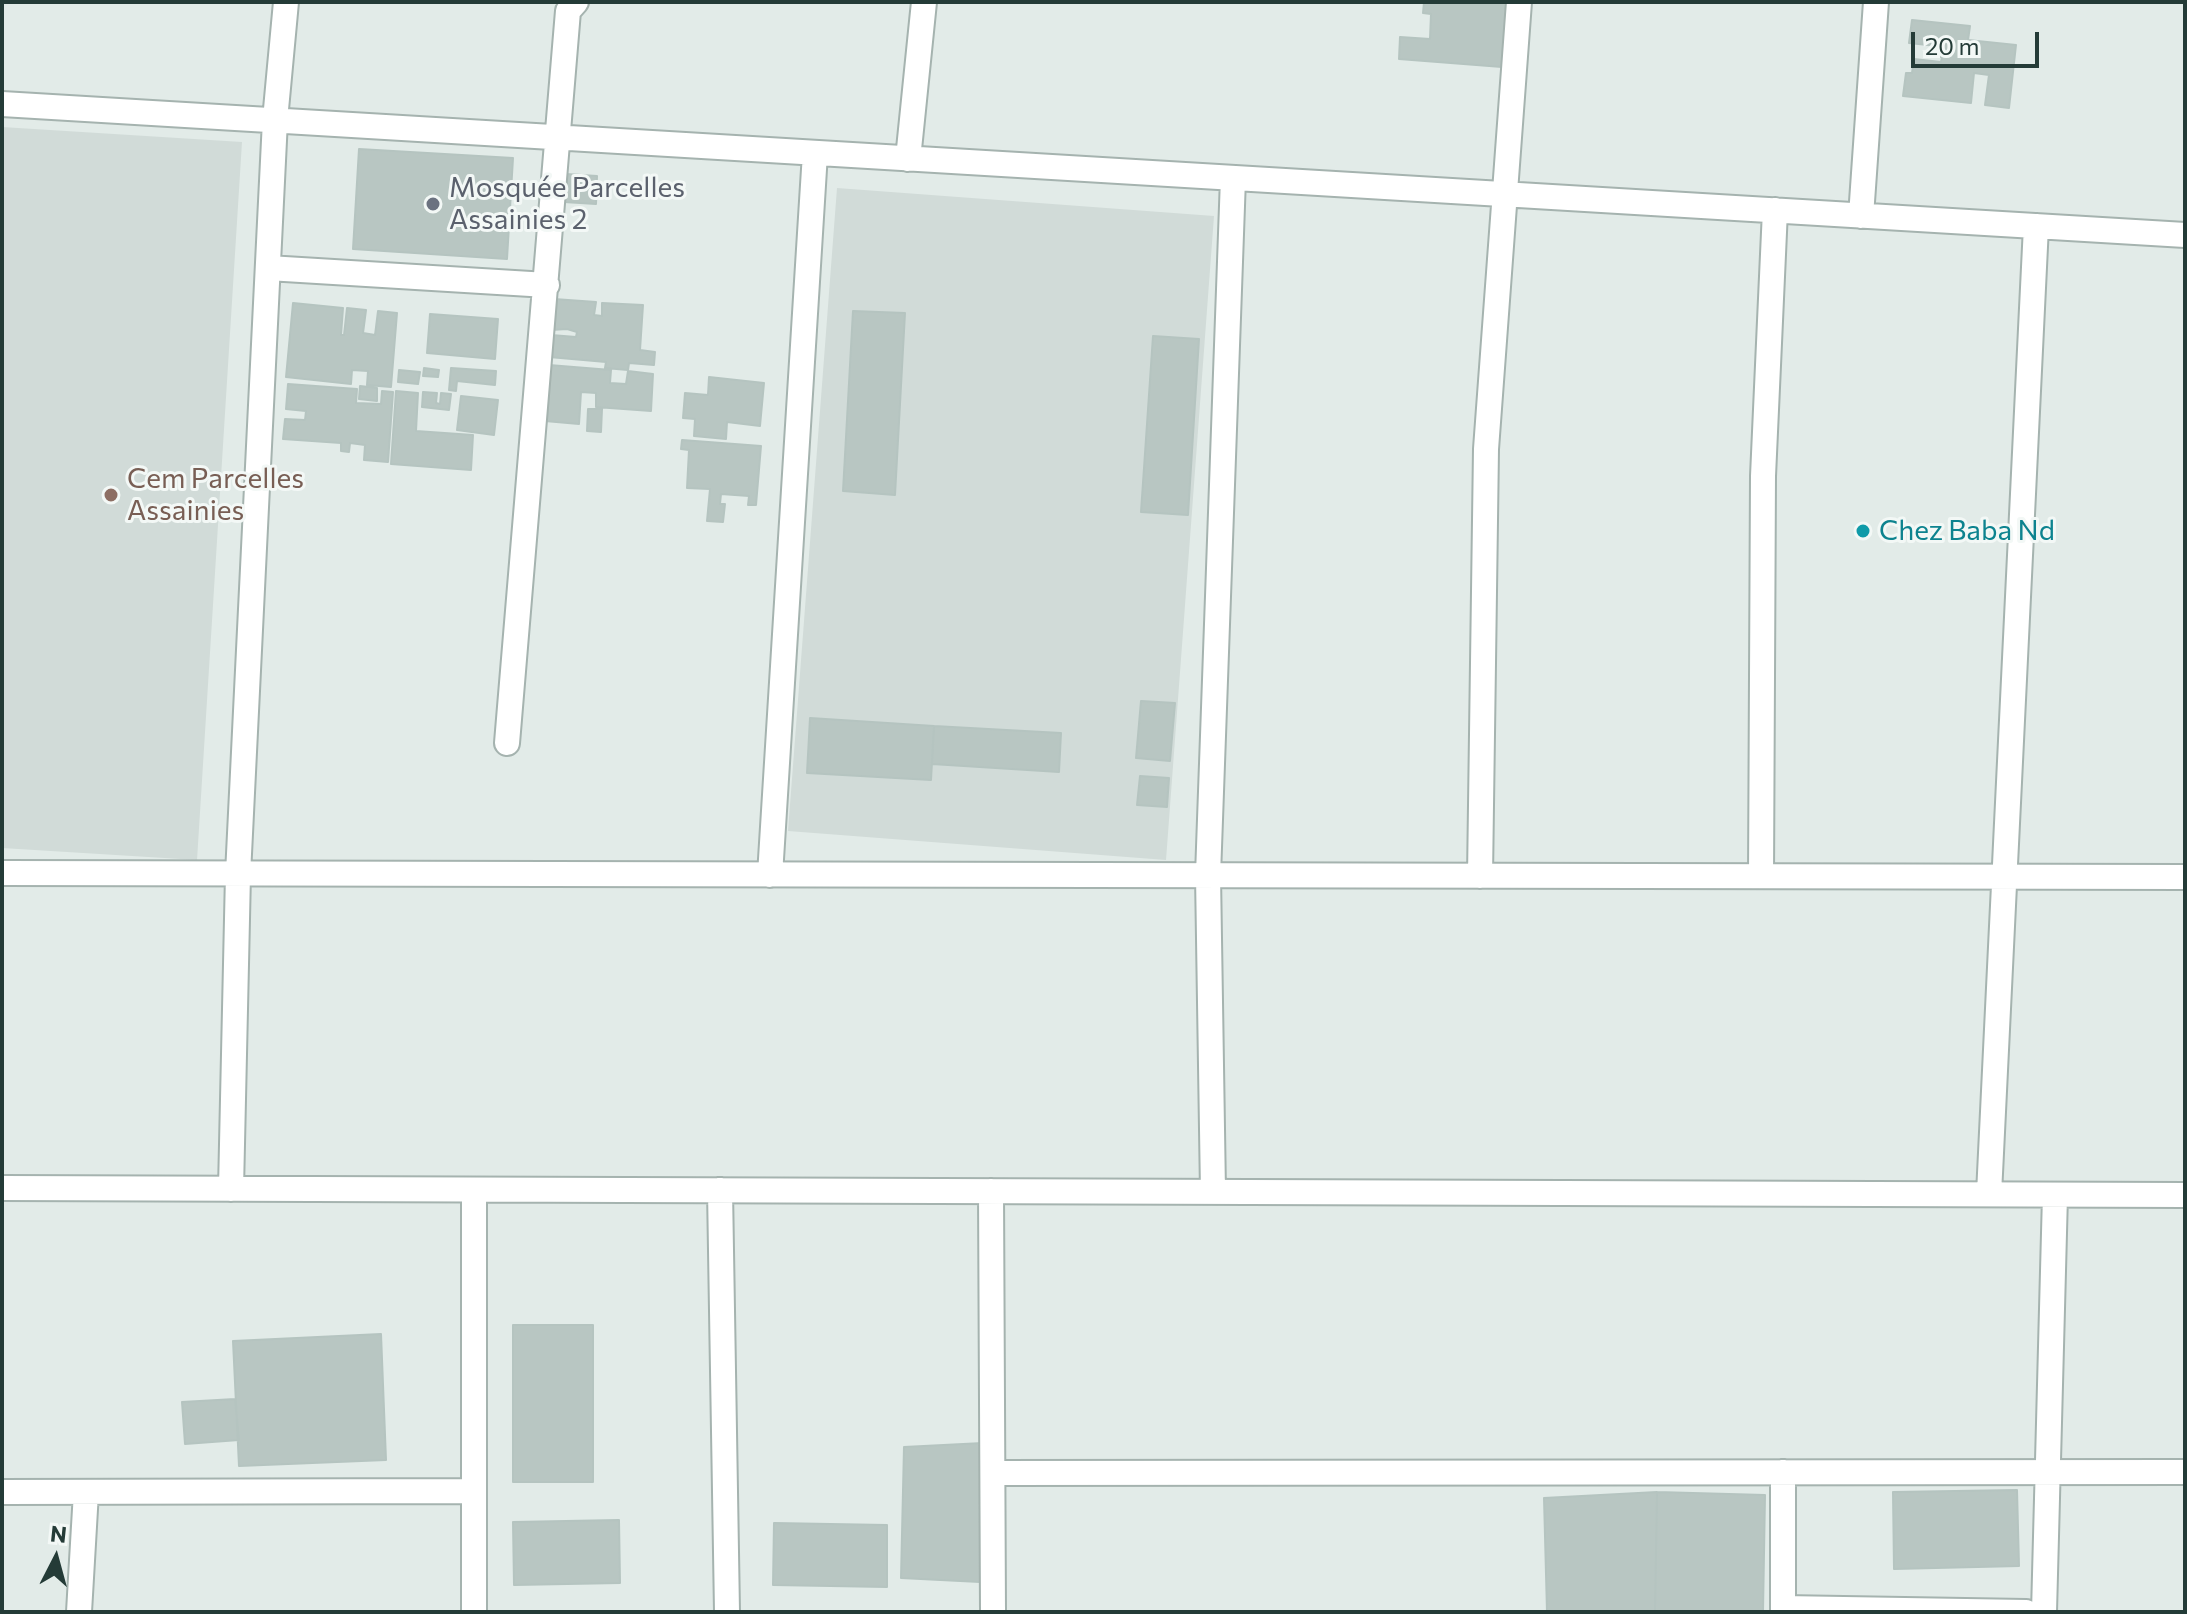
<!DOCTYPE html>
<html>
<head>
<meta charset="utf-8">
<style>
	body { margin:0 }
	#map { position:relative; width:2187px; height:1614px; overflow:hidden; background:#e2ebe8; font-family:Commissioner,sans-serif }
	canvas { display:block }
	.frame { position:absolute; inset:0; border:4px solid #243b37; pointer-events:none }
	.north { position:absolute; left:16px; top:1518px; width:80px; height:80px; -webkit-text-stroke:6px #f3f8f6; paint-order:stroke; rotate:6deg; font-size:22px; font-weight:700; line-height:32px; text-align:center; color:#243b37 }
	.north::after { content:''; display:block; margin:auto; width:28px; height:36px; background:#243b37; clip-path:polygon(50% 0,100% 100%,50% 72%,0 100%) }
	.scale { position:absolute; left:1911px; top:32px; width:128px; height:36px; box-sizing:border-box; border:4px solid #243b37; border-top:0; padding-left:10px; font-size:24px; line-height:28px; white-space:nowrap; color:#243b37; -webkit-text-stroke:6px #f3f8f6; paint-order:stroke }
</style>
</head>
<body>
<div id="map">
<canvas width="2187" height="1614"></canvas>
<div class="frame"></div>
<div class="north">N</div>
<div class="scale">20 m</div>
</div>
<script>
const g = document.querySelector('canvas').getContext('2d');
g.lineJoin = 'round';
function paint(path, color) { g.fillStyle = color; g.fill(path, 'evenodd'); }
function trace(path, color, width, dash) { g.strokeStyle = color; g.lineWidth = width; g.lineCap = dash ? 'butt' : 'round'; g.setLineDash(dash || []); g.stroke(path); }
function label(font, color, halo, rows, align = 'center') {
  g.font = font + ' Commissioner,sans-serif'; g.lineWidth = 6; g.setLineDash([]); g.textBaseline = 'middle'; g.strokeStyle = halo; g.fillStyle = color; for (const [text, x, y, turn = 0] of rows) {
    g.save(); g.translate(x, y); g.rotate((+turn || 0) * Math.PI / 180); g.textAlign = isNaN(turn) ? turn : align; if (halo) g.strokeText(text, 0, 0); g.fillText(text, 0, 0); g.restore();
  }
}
paint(new Path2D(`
	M2,127L242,142L197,860L2,848Z
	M837,188L1214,216L1166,860L788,831Z`), '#d1dbd8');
const building = new Path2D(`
	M1424,2H1507L1502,67L1399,59L1400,37L1430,39L1431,14L1423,13Z
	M1912,20L1970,26L1968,40L2016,45L2009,108L1985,105L1989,75L1974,73L1971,103L1903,96L1906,73H1912L1914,59L1941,62L1942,57H1936L1937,46L1909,43Z
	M359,149L513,158L507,259L353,249Z
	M566,174L597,176L596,204L564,202Z
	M554,299L596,302L594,315L602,316V303L643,305L640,350L655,352L654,365L629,363L628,370L605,368L606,362L549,357L551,335L576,337L577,332L567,329L551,330Z
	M293,303L343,308L341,335H344L347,308L366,310L363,333L375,335L378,311L397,313L391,387L367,385L368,371L352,370L351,384L286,377Z
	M853,311L905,313L895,495L843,491Z
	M430,314L498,319L495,359L427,353Z
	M1153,336L1199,339L1188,515L1141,512Z
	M549,365L611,370L610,383L626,384L628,371L653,374L651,411L596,407V393L581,392L579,424L545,421Z
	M424,368L439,370L438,377L423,376Z
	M451,368L496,371L495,385L457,381L456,391L449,390Z
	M399,370L420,372L418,384L398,382Z
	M709,377L764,383L760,426L727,422L726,439L694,436L695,419L683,418L685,393L708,395Z
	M288,384L357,389L356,403L381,404L382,391L393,392L388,462L364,460L365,445L350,443L349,452L341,451V443L283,439L285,419L305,420L306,411L286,409Z
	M360,386L377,388V401L359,399Z
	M396,391L418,393L416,431L473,435L471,470L391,464Z
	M423,392L437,393L436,403L440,404L441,393L451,394L449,410L422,407Z
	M461,396L498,400L494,435L457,430Z
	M588,409H602L601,432L587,431Z
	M682,440L761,446L756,505H748L749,496L721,494L720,504H725L723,522L707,521L710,489L687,488L689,450L681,449Z
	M1141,701L1175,703L1170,761L1136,758Z
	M810,718L934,726L931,780L807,773Z
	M934,726L1061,733L1059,772L932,764Z
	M1140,776L1169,778L1167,807L1137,805Z
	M513,1325H593V1482H513Z
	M381,1334L386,1460L239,1466L233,1341Z
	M235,1399L239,1440L185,1444L182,1402Z
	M983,1443L980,1582L901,1578L904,1447Z
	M2017,1490L2019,1566L1894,1569L1893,1492Z
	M1657,1492L1765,1495L1763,1612H1655Z
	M1657,1492L1655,1612H1547L1544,1498Z
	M619,1520L620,1583L514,1585L513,1522Z
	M774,1523L887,1525V1587L773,1585Z`);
paint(building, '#b8c6c2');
trace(building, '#b5c4c0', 2);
const minor = new Path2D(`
	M2,104L2185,235
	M908,159L924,2
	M1861,216L1876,2
	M268,268L547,285
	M507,743L568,11L576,2
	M2,873L2185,877
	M770,875L815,153
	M1480,876L1486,449L1519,2
	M1761,876L1763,476L1775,210
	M2,1188L2185,1195
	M231,1189L238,874L275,120L286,2
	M720,1190L727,1612
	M991,1191L993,1612
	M1213,1192L1208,875L1233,178
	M1989,1194L2036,226
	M1783,1472V1612
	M993,1473L2185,1472
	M2,1492L474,1491
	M1783,1608L2026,1612
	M79,1612L86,1492
	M474,1612V1190
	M2044,1612L2055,1195`);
trace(minor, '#a5b3af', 28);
trace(minor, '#fff', 24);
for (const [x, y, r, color] of [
	[433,204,8,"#6b7280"],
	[111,495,8,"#8d6e63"],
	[1863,531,8,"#0f9aa8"]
]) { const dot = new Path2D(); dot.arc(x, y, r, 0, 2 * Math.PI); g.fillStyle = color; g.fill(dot); trace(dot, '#f3f8f6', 3); }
label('28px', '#5b616d', '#f3f8f6', [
	["Mosquée Parcelles",449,188],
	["Assainies 2",449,220]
], 'left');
label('28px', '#785e54', '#f3f8f6', [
	["Cem Parcelles",127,479],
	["Assainies",127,511]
], 'left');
label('28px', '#0d838f', '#f3f8f6', [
	["Chez Baba Nd",1879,531]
], 'left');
</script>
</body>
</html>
